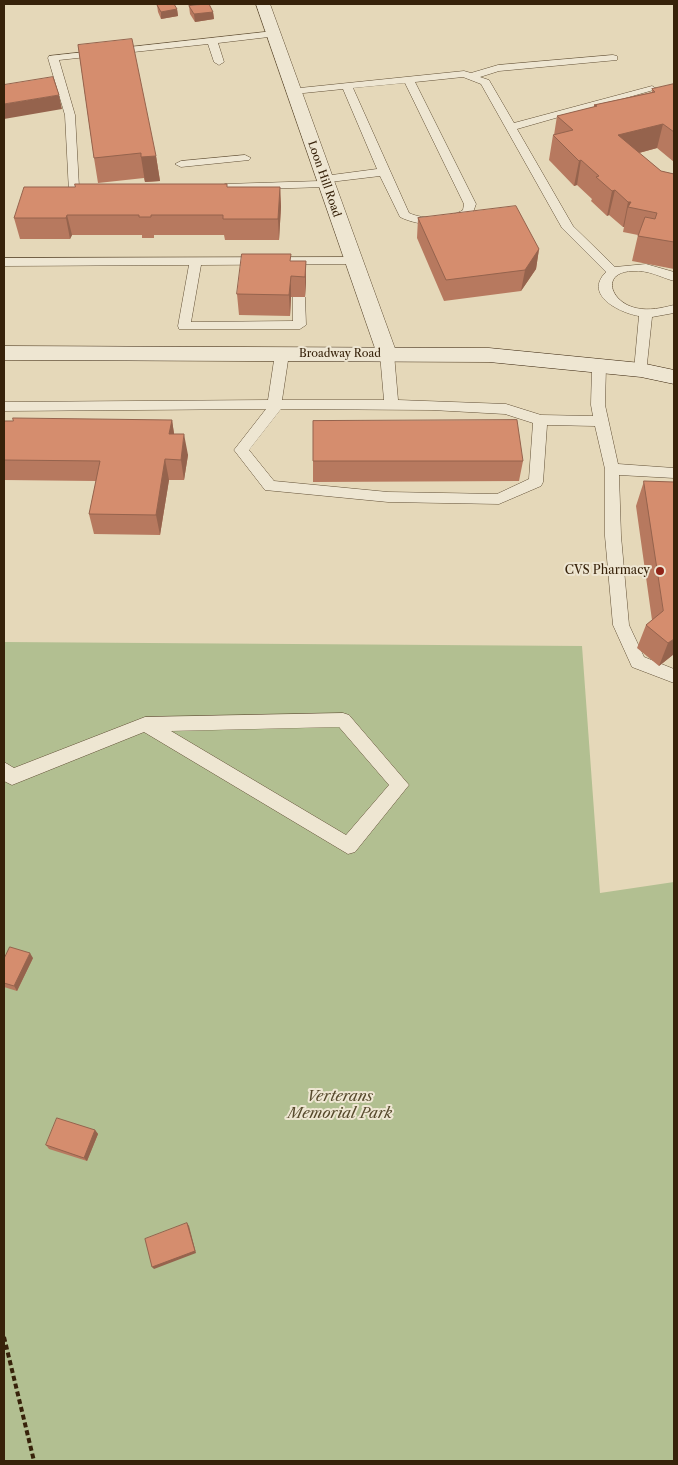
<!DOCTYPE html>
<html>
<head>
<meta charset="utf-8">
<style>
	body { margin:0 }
	#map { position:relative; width:678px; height:1465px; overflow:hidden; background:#e5d8b9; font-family:"Libre Caslon Text",serif }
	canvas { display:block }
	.frame { position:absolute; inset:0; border:5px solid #37220a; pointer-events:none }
</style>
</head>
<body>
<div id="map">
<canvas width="678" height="1465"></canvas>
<div class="frame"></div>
</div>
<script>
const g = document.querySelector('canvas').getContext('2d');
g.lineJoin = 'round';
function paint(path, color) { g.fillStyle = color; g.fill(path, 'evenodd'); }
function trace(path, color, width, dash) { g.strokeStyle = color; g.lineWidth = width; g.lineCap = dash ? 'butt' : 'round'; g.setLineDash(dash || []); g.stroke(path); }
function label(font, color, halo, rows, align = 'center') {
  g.font = font + ' "Libre Caslon Text",serif'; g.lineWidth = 4; g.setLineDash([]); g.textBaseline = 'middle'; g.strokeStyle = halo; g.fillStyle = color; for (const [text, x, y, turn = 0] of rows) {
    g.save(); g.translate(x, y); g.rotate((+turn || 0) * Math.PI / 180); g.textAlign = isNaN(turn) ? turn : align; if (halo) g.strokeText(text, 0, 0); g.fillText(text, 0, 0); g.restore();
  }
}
paint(new Path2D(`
	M4,642L582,646L600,893L674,882V1461H4Z`), '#b2bf91');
const lane = new Path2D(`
	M274,31L279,34L277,36L218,43L224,62L219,65L214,62L208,44L59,60L75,115L79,187L94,188L100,191L94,194L69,192L65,115L48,58L49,56Z
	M613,55L617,56V60L499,71L480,77L489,80L514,123L652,86L657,89L517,129L573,226L615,267L646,264L674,272V281C660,277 649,270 633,271C600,272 610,302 636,308C650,311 661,308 674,305V313L652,317L646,373L641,374L634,370L639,316C620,313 583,295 606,272L562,228L481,84L463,77L415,82L476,204L472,215C454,228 420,227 400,217L380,176L330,182V186L326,187L225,190L219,187L225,184L320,181V177L324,176L377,169L343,89L294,94L290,93V89L464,71L471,73L498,65ZM405,83L464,204L463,210C449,219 424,220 409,213L353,88Z
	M245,155L251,158L249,160L181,167L175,164L181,161Z
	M353,257L359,261L357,264L201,265L191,322L293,321V297L299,293L305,297L306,325L300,329H179L178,326L189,265L4,266V258Z
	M282,350L289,354L282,400H384L380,354L387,350L394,354L398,400L506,404L541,415L593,416L591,405L592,366L594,363H604L606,366L605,405L618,464L674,468V478L619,475L621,536L629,625L644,657L674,669V683L632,667L613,625L605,536V469L595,426L547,425L543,482L541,486L499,504L388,502L265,490L234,450L266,409L4,411V402L268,400L275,354ZM281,409L432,410L505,414L533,423L529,479L497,494L388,492L274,481L249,450Z
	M343,713L349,715L409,785L355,852L348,854L144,732L12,785L4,781V762L14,768L145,717ZM339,727L389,785L346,835L171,731Z`);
const street = new Path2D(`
	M256,4H270L397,354L394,359L387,361L380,359L377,354Z`);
const secondary = new Path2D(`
	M4,346L489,348L641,363L674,370V384L641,377L489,362L4,360Z`);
trace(lane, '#625036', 1);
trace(street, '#625036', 1);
trace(secondary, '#37220a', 1);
trace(new Path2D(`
	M4,1337L34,1461`), '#37220a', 4, [5, 3]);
paint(lane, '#eee6d2');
paint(street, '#eee6d2');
paint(secondary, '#eee6d2');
paint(new Path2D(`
	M157,5L177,9L178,16L161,19L158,12Z
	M189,6L213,12L214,19L195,22L190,14Z
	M78,45L156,156L160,181L145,182L144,178L98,183L94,158Z
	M674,84V162L657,148L639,153L661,171L674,174V269L632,261L638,235L623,232L624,227H623L609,215L607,216L591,201L592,199L577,185L574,186L549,160L553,135H554L557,116L594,107V105L652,92V89Z
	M228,187H280L281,207L279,240H225L224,235H154V238H142V235H72L70,239H20L14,218Z
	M418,218L539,249L536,269L521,291L444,301L417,238Z
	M291,261H306V282L305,297H291L290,316L239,315L237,294Z
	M172,420L174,434L188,455L184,480H169L160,535L94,534L89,514L96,481L4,480V421Z
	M313,461H523L519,481L313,482Z
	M644,481L674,654L659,666L637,648L646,625L652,620L636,506Z
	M33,958L17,991L4,987V959Z
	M95,1130L98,1134L87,1161L49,1149L46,1145Z`), '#b7795f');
paint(new Path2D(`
	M177,9L178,16L161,19V12Z
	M213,12L214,19L195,22L194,14Z
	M59,95L62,109L4,119V104Z
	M663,124L657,148L613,160L618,135Z
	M156,156L160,181L145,182L141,157Z
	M581,160L577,185L574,186L579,161Z
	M280,187L281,207L279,240L278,219Z
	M615,190L609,215L607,216L612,191Z
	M628,202H631L628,207L624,227H623Z
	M67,215L72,235L70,239L66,218Z
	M539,249L536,269L521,291L525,270Z
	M306,261V282L305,297V277Z
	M291,276V297L290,316L289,295Z
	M172,420L175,440L169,434Z
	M184,434L188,455L184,480L181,460Z
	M165,459L169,480L160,535L156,515Z
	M674,639V654L659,666L668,643Z
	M30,953L33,958L17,991L14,986Z
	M95,1130L98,1134L87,1161L84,1158Z
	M187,1223L189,1226L196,1253L154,1269L152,1267Z`), '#95634d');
const building = new Path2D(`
	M165,4H174L177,9L161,12L157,5Z
	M209,4L213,12L194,14L189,6Z
	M132,39L156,156L141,157V153L94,158L78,45Z
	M53,77L59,95L4,104V85Z
	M674,84V132L663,124L618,135L661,171L674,174V242L638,236L645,217L655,219L657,213L628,207L631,202H628L615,190L612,191L596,177L599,176L581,160L579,161L553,135L573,130L557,116L597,106L594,105L655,92L652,89Z
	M75,184H227V187H280L278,219H223V215H151V217H139V215H67L66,218H14L24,187H75Z
	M516,206L539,249L525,270L446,280L418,218Z
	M242,254H291L290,261H306L305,277L291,276L289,295L237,294Z
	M13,418L172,420L169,434H184L181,460L165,459L156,515L89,514L100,461L4,460V421H13Z
	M517,420L523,461H313V421Z
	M644,481L674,482V639L668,643L646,625L663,611Z
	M10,947L30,953L14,986L4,983V959Z
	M57,1118L95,1130L84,1158L46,1145Z
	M187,1223L195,1251L152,1267L145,1239Z`);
paint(building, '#d58d6e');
trace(building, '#95634d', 1);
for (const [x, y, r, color] of [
	[660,571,5,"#8f2418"]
]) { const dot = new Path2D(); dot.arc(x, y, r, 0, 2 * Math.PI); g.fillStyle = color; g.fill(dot); trace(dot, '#eee6d2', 2); }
label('11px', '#37220a', '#eee6d2', [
	["Loon Hill Road",324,179,71],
	["Broadway Road",340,354]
]);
label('12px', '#37220a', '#eee6d2', [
	["CVS Pharmacy",650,571]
], 'right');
label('italic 15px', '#56492c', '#eee6d2', [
	["Verterans",340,1097],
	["Memorial Park",340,1114]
]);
</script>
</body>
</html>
